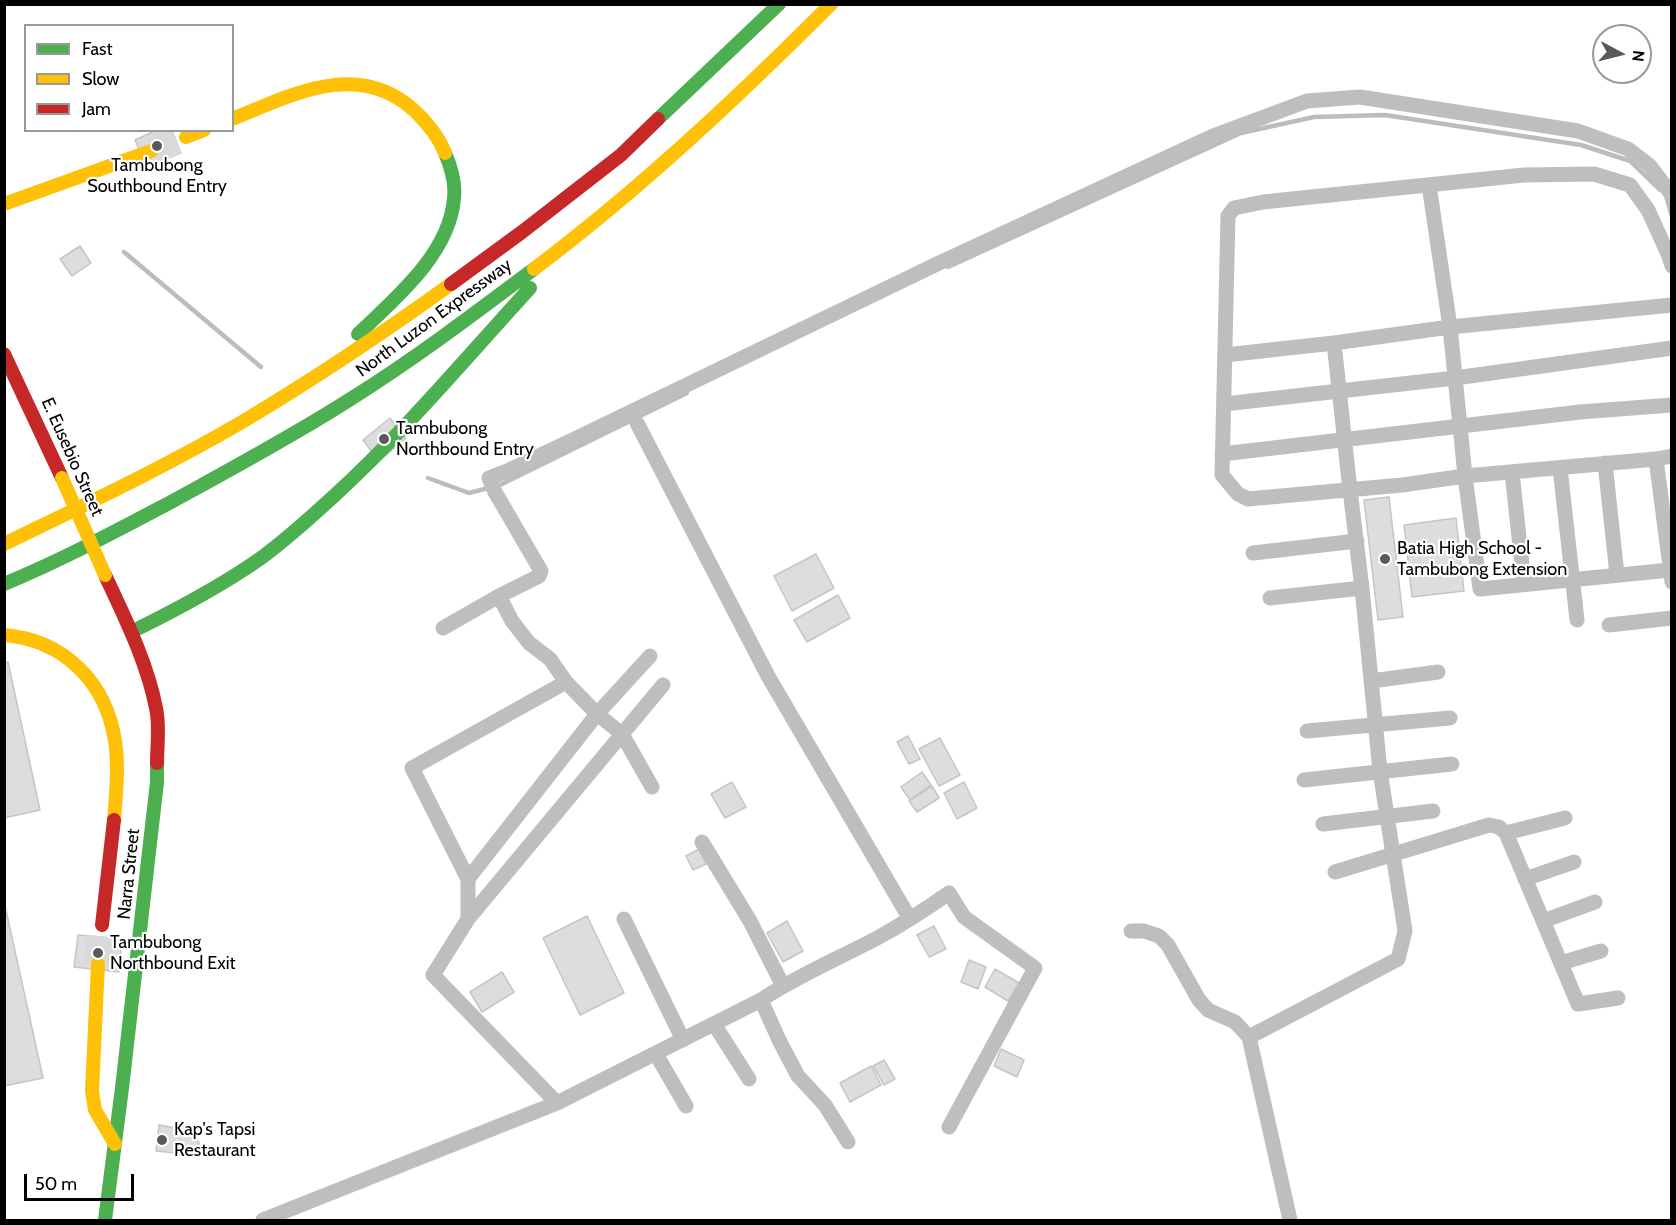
<!DOCTYPE html>
<html>
<head>
<meta charset="utf-8">
<style>
	body { margin:0 }
	#map { position:relative; width:1676px; height:1225px; overflow:hidden; background:#fff; font-family:Cabin,sans-serif }
	canvas { display:block }
	.frame { position:absolute; inset:0; border:6px solid #000; pointer-events:none }
	.legend { position:absolute; left:24px; top:24px; width:210px; height:108px; box-sizing:border-box; background:#fff; border:2px solid #999; margin:0; padding:8px 10px; list-style:none; font-size:18px; color:#000 }
	.legend li { display:flex; align-items:center; gap:12px; height:30px }
	.legend b { width:30px; border:2px solid #999 }
	.north { position:absolute; left:1592px; top:24px; width:60px; height:60px; box-sizing:border-box; background:#fff; border:2px solid #999; border-radius:50%; rotate:97deg; font-size:16px; font-weight:700; line-height:24px; text-align:center; color:#000 }
	.north::after { content:''; display:block; margin:auto; width:21px; height:27px; background:#595959; clip-path:polygon(50% 0,100% 100%,50% 72%,0 100%) }
	.scale { position:absolute; left:24px; top:1174px; width:110px; height:27px; box-sizing:border-box; border:3px solid #000; border-top:0; padding-left:8px; font-size:18px; line-height:21px; white-space:nowrap; color:#000; -webkit-text-stroke:4px #fff; paint-order:stroke }
</style>
</head>
<body>
<div id="map">
<canvas width="1676" height="1225"></canvas>
<div class="frame"></div>
<ul class="legend">
<li><b style="height:8px;background:#4caf50"></b>Fast</li>
<li><b style="height:8px;background:#ffc107"></b>Slow</li>
<li><b style="height:8px;background:#c62828"></b>Jam</li>
</ul>
<div class="north">N</div>
<div class="scale">50 m</div>
</div>
<script>
const g = document.querySelector('canvas').getContext('2d');
g.lineJoin = 'round';
function trace(path, color, width, dash) { g.strokeStyle = color; g.lineWidth = width; g.lineCap = dash ? 'butt' : 'round'; g.setLineDash(dash || []); g.stroke(path); }
function paint(path, color) { g.fillStyle = color; g.fill(path, 'evenodd'); }
function label(font, color, halo, rows, align = 'center') {
  g.font = font + ' Cabin,sans-serif'; g.lineWidth = 4.5; g.setLineDash([]); g.textBaseline = 'middle'; g.strokeStyle = halo; g.fillStyle = color; for (const [text, x, y, turn = 0] of rows) {
    g.save(); g.translate(x, y); g.rotate((+turn || 0) * Math.PI / 180); g.textAlign = isNaN(turn) ? turn : align; if (halo) g.strokeText(text, 0, 0); g.fillText(text, 0, 0); g.restore();
  }
}
trace(new Path2D(`
	M1666,196L1672,217
	M124,252L261,367
	M948,267L1241,133L1314,117L1385,115L1581,145L1630,161L1660,190
	M428,478L469,493L500,485L687,393`), '#bcbcbc', 4.5);
const building = new Path2D(`
	M157,130H170L179,151L146,166L135,140Z
	M80,246L91,263L72,276L60,259Z
	M390,418L406,438L379,461L363,440Z
	M1389,497L1403,617L1378,620L1364,500Z
	M1456,518L1464,591L1412,597L1404,525Z
	M816,554L834,588L792,611L774,576Z
	M838,595L850,618L807,642L794,620Z
	M8,662L40,810L4,818V663Z
	M908,736L920,759L909,764L897,742Z
	M940,738L960,775L939,786L919,749Z
	M922,772L931,785L910,800L901,787Z
	M732,782L746,807L725,818L711,794Z
	M964,782L977,808L957,819L944,793Z
	M932,786L939,798L917,812L909,801Z
	M699,849L706,864L693,870L686,856Z
	M4,901L43,1078L4,1086Z
	M587,916L624,993L580,1015L543,938Z
	M787,921L803,951L783,962L767,933Z
	M934,926L946,949L929,957L917,935Z
	M78,935L122,939L119,972L74,967Z
	M969,960L986,967L978,989L961,982Z
	M995,969L1019,983L1008,1001L985,987Z
	M502,972L514,992L482,1012L470,992Z
	M1001,1049L1024,1060L1017,1077L994,1066Z
	M884,1060L895,1079L884,1085L873,1066Z
	M871,1066L881,1085L850,1102L840,1083Z
	M159,1125L176,1128L177,1125L188,1127L199,1143L196,1155L156,1151Z`);
paint(building, '#ddd');
trace(building, '#c5c5c5', 1.5);
trace(new Path2D(`
	M151,151L186,137
	M98,964L102,925`), '#d9d9d9', 28, [28, 14]);
trace(new Path2D(`
	M1429,185L1450,327L1465,476L1480,589L1670,570
	M1672,266L1668,254L1648,210L1630,185L1594,174L1524,175L1263,202L1234,208L1228,216L1222,475L1238,494L1248,499L1402,485L1465,476L1656,459L1672,456
	M1225,355L1334,343L1450,327L1672,305
	M1224,404L1455,378L1672,348
	M637,423L768,676L910,919
	M1222,454L1580,412L1672,405
	M1656,459L1672,582
	M1605,463L1617,575
	M1560,468L1577,620
	M1512,472L1524,584
	M1253,553L1357,541
	M499,596L512,621L529,643L550,659L566,682L597,714L622,734L652,787
	M1270,598L1362,588
	M1609,625L1672,618
	M443,628L499,596L539,576L541,571L495,492L489,478L507,471L583,435L937,264L1213,136L1307,101L1360,97L1578,131L1628,149L1650,166L1672,195
	M1371,681L1438,672
	M1307,731L1450,718
	M1304,780L1452,764
	M1323,824L1433,811
	M1506,833L1565,818
	M702,842L750,921L783,986
	M1335,872L1489,825L1499,827L1506,833L1578,1004L1618,998
	M468,879L412,768L566,682
	M1525,879L1574,862
	M468,919V879L597,714L650,656
	M624,919L683,1040
	M1543,921L1595,902
	M1131,931H1144L1159,936L1168,945L1199,1000L1208,1010L1235,1022L1249,1037
	M1561,963L1601,951
	M761,1000L780,1042L798,1076L825,1105L848,1142
	M714,1024L749,1079
	M656,1054L686,1106
	M557,1103L433,975L468,919L663,685
	M263,1220L557,1103L761,1000C798,975 840,958 879,937C903,924 926,909 949,893L964,917L1035,968L949,1127
	M1290,1220L1249,1037L1398,959L1405,931L1380,771L1362,588L1350,490L1334,343`), '#bebebe', 15);
trace(new Path2D(`
	M658,119L779,4
	M358,334C396,298 450,253 454,198C456,182 451,167 445,153
	M4,584C62,560 116,531 171,502C231,469 291,437 349,400C413,360 474,314 534,269
	M131,632C176,610 220,587 261,558C287,539 310,518 334,496C404,432 466,358 530,288
	M105,1220L122,1088L157,782V763`), '#4caf50', 14);
trace(new Path2D(`
	M232,119C292,95 359,58 416,112C428,124 439,137 445,153
	M186,137L204,130
	M4,204L151,151
	M534,269C640,189 737,98 831,4
	M4,544C84,505 165,467 242,422C314,379 383,333 451,284
	M4,635C64,640 106,682 115,741C119,767 116,794 114,820
	M98,964L92,1091L95,1110L115,1144`), '#ffc107', 14);
trace(new Path2D(`
	M451,284L522,232L621,155L658,119
	M4,354L62,478
	M105,575C125,618 147,662 156,708C160,725 157,746 157,763
	M102,925L114,820`), '#c62828', 14);
trace(new Path2D(`
	M62,478L105,575`), '#ffc107', 14);
for (const [x, y, r, color] of [
	[157,146,6,"#595959"],
	[384,439,6,"#595959"],
	[1385,559,6,"#595959"],
	[98,953,6,"#595959"],
	[162,1140,6,"#595959"]
]) { const dot = new Path2D(); dot.arc(x, y, r, 0, 2 * Math.PI); g.fillStyle = color; g.fill(dot); trace(dot, '#fff', 2); }
label('18px', '#000', '#fff', [
	["Tambubong",157,166,"center"],
	["Southbound Entry",157,187,"center"],
	["Tambubong",396,429],
	["Northbound Entry",396,450],
	["Batia High School -",1397,549],
	["Tambubong Extension",1397,570],
	["Tambubong",110,943],
	["Northbound Exit",110,964],
	["Kap's Tapsi",174,1130],
	["Restaurant",174,1151]
], 'left');
label('18px', '#000', '#fff', [
	["North Luzon Expressway",434,318,-36],
	["E. Eusebio Street",72,457,66],
	["Narra Street",129,874,-84]
]);
</script>
</body>
</html>
